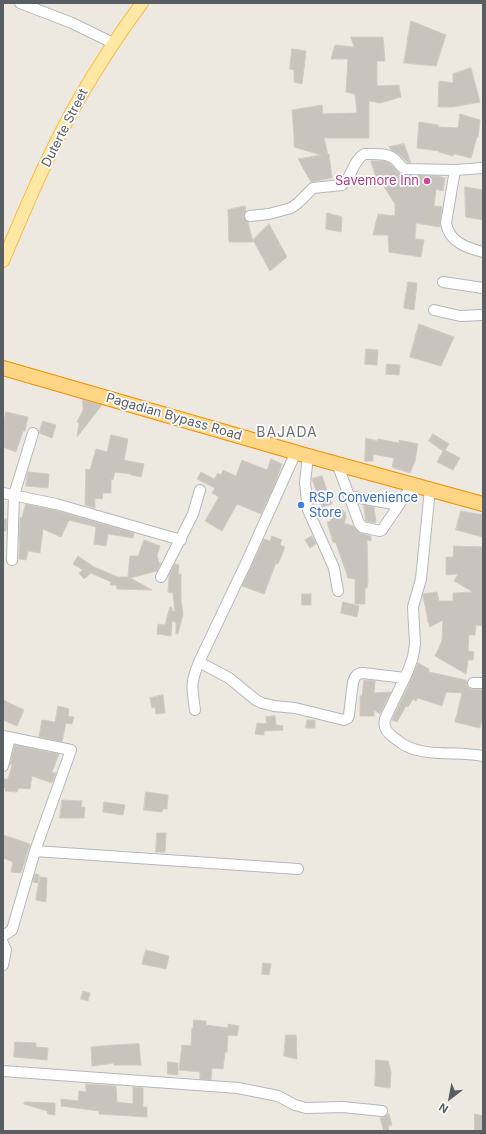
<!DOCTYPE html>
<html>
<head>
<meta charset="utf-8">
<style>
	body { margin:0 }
	#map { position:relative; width:486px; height:1134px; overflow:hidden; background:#ede9e0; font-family:Inter,sans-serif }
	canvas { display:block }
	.frame { position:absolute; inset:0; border:4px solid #595e63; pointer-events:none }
	.north { position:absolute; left:430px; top:1078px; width:40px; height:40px; -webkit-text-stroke:3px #fff; paint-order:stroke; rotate:212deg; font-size:11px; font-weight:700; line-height:16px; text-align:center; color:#595e63 }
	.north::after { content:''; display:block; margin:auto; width:14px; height:18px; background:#595e63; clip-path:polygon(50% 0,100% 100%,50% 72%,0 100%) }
</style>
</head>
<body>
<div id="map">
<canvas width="486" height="1134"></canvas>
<div class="frame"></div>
<div class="north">N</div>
</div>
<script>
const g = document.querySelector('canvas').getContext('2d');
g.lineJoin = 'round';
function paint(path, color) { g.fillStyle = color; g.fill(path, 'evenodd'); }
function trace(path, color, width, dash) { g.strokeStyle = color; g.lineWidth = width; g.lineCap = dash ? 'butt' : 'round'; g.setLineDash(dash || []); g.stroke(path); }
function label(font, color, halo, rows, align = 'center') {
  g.font = font + ' Inter,sans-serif'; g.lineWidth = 3.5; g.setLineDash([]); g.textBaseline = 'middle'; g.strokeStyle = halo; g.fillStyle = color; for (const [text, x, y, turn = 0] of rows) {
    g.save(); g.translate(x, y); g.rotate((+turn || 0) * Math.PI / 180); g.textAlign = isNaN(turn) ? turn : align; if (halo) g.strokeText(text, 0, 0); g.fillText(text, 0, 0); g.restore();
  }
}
const building = new Path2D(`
	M411,21L446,35L436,66L404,63Z
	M351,37H383L385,61H377V86L399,85L401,97L380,103L369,101V138H324L328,155L329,154L332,178L311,182L298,159L321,155L294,147V136L292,110L322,105L323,114L357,113L355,94L346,92L348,59H331L335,45L354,47Z
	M292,49L306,51L302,84L294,82V70L290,69Z
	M471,68L480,102L453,107H438L439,81L453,83V74Z
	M460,114L480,120L478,137H477L471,158L454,154L453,156L439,152V151L417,148L419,122L438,125V127L458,128Z
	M404,144L411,163L407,162L399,154L391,150L389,147Z
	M371,161H381L388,162L399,173L404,175L438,176L445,178L443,191L436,189L434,206L442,207L440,222V227L416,223L415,239L424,240L421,257L389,252L388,235H373L378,214L395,216V204L378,177H376Z
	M465,187L483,190V220L466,217Z
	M245,206L246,211L244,217L248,222L253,242H229L228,210Z
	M327,213L342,217L341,232L326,229Z
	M269,224L287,257L270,271L253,240Z
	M408,282L417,283L414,310L404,308Z
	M419,324L454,337L441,366L410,357Z
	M366,349L378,350L377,365L365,364Z
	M387,364L400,365L399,375L386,374Z
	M83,400L102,405L77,437L79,423L77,422L83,410Z
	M6,412L28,417L25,431H23L16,452L3,447V425Z
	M43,421L56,425L52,438L39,433Z
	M433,434L449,444L445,450L460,458L453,470L437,462L443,451L429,441Z
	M111,435L128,439L124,460L144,464L141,477L131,475V474L115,472L113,480L111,479V493H103L102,499L95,498V508L85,505L86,469L90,470L96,449L107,452Z
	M366,438L377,441L378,439L399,443V440L418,444L415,461L410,473L392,467L394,458L373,454V461H365Z
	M271,459L282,464L275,484L261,514L237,504L222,531L205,521L219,497L212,493L215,488L197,479L201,472L214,479L218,473L221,475L223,470L236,476L242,460L267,470Z
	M28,472L49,474L48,488L26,486Z
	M322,476L332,504L322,507L312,479Z
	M26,504L54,510L134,533L133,538L108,534L106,546L94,544L96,527L69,520L61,537L43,529L40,553L28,551L26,560L19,559L20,518L22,517Z
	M364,505L374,507L376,523L366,521Z
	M333,509H341L345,512L346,517L344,523L353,526L360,533L371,536V541L367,540L368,581L367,588H365V604H355V579L348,578L336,543L333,542L327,522L331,521L330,516Z
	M461,511L483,515V537L456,530Z
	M7,519L6,531H3V520Z
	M272,536L282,540L280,545L285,547L278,564L276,563L264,594L242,586L264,539L270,541Z
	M312,536L316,544L310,548L305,540Z
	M144,540L160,546L157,555L159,563H161L157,571L130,578L152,590L117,589L116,585H110L111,582L91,573L84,579L79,573L83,570L73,564L78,556L94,567L118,577H128L130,556H138Z
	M454,546L483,547V626L476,625L475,635H469L468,651L474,652L473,660H468L466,674L435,656L442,641L443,620L430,627L427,620H428L423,596V594L437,592L439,601H453V593L473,592L454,581L458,574L446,575V557H453Z
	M175,564L179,565L178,574H181V600V599L183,614L178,634H176V622L172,621L171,636L157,634L158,624L165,625L170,607L172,608V611L175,612L173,593L168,592L169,576Z
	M302,594H311V605H302Z
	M343,602L359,606L357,617L341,613Z
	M418,663L429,669V672L466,680L467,686L470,689L483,690V715L480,728L455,722L462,693L446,692L442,706L418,698L416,701L413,699L408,707L406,706L397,722L392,720L410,682Z
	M364,680L375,681L374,693L391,692L380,714L374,710V716H360V696H362Z
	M163,695L165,713L156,714L155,707L152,708L150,698Z
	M3,700L24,710L17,726L3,720Z
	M58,706L69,709L68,716L74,717L72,724L66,723L62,742L39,737L42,720L55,722Z
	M275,716L276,725L283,726V730L264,731V735L255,734L257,723L267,724L266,717Z
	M307,720H315V728H306Z
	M15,745L59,754L52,772L56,773L52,783L32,776L30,789L19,788L17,792L5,791L6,788H3V779H8L12,765L10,764Z
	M146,792L168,795L167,809H163L162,812L144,810Z
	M62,800L82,801L81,807H85L84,818H60Z
	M104,802L125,805L123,815L103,812Z
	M157,833H166L165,852H156Z
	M3,835L30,844L21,873L11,872L13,862L3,858Z
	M35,874L39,875L38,883L33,882Z
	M40,877L47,878L46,902L36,900Z
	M146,950L169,956L166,969L142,964Z
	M263,963L271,964L269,975L262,974Z
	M83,991L90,993L88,1001L81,999Z
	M194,1020L206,1021V1025L213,1026L228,1028V1024L239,1026L237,1036L228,1035L227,1052H225L223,1069L212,1068L211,1080L200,1079V1072L179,1070L182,1045L191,1046L192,1028H193Z
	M286,1035H296L297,1059L284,1056Z
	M15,1042L36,1043V1047L48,1048L47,1060L14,1057Z
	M139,1044L141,1065H114V1063L92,1066L91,1047L114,1045Z
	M376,1060L388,1061L391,1071L390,1088L375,1086Z
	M168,1062L178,1063V1075L168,1074Z
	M86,1084L116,1086L117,1102L133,1104V1087L143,1088V1107H147V1117L99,1114V1111L61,1106V1099L78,1101L79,1091L86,1092Z
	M25,1102L55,1103V1115L48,1114L47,1111L24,1104Z
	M389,1114L392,1125H389L388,1131H384L380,1118L384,1117Z
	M475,1114L483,1116V1131H475Z`);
paint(building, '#c8c4bd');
trace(building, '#d2cabe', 1);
const minor = new Path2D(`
	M20,3L72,23L113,43
	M455,170L446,223C449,242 467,248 483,252
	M250,216L269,214L291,208L298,203L313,188L342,185C352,177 353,161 364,154C372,154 387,153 393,158C398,161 399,166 405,169L455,170L483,168
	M443,282L483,288
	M434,310L460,316L483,315
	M308,456L305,483L308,510L334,568L338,591
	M337,463L359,523L362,527L380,531L382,530L413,484
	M430,489L421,579L413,607L415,644L413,657L408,671L385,719C383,728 387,732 393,737C397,740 402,744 406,746C428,757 459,751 483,756
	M3,493L56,504L181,540
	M349,496L399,505
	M12,560L14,495L33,433
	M161,577L193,514L200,490
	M199,662L229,678L256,700L262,703L274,706L295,708L344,720L348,718L349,715L353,682C355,676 357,673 363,673L405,678
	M473,683H483
	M195,710C192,687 190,684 199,662L247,561L296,452
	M3,736L71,750L35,851L12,930L3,936
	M3,766L10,737
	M35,851L298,869
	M3,943L6,950L3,965
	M3,1071L238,1088L278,1096L295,1105L306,1108L343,1107L382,1111`);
const major = new Path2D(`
	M3,261C26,207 49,151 79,99C98,66 119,34 142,3`);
const highway = new Path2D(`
	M3,368L308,456L483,504`);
trace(minor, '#b3b8bc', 12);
trace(major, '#fabb4c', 14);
trace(highway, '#ee8f00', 16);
trace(minor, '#fff', 10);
trace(major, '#ffe8a4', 12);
trace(highway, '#ffd686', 14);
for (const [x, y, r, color] of [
	[427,181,4,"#d1479c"],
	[301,505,4,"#3f7fe0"]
]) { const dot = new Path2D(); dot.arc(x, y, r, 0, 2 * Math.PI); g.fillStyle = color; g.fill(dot); trace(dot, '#fff', 1.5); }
label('13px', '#595e63', '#fff', [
	["Duterte Street",65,128,-63],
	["Pagadian Bypass Road",174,417,16]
]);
label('13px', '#b23c85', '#fff', [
	["Savemore Inn",419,181]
], 'right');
label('13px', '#366cbe', '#fff', [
	["RSP Convenience",309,498],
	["Store",309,513]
], 'left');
g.letterSpacing = '1px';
label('14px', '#6a7075', '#fff', [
	["BAJADA",287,433]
]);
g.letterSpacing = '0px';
</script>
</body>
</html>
